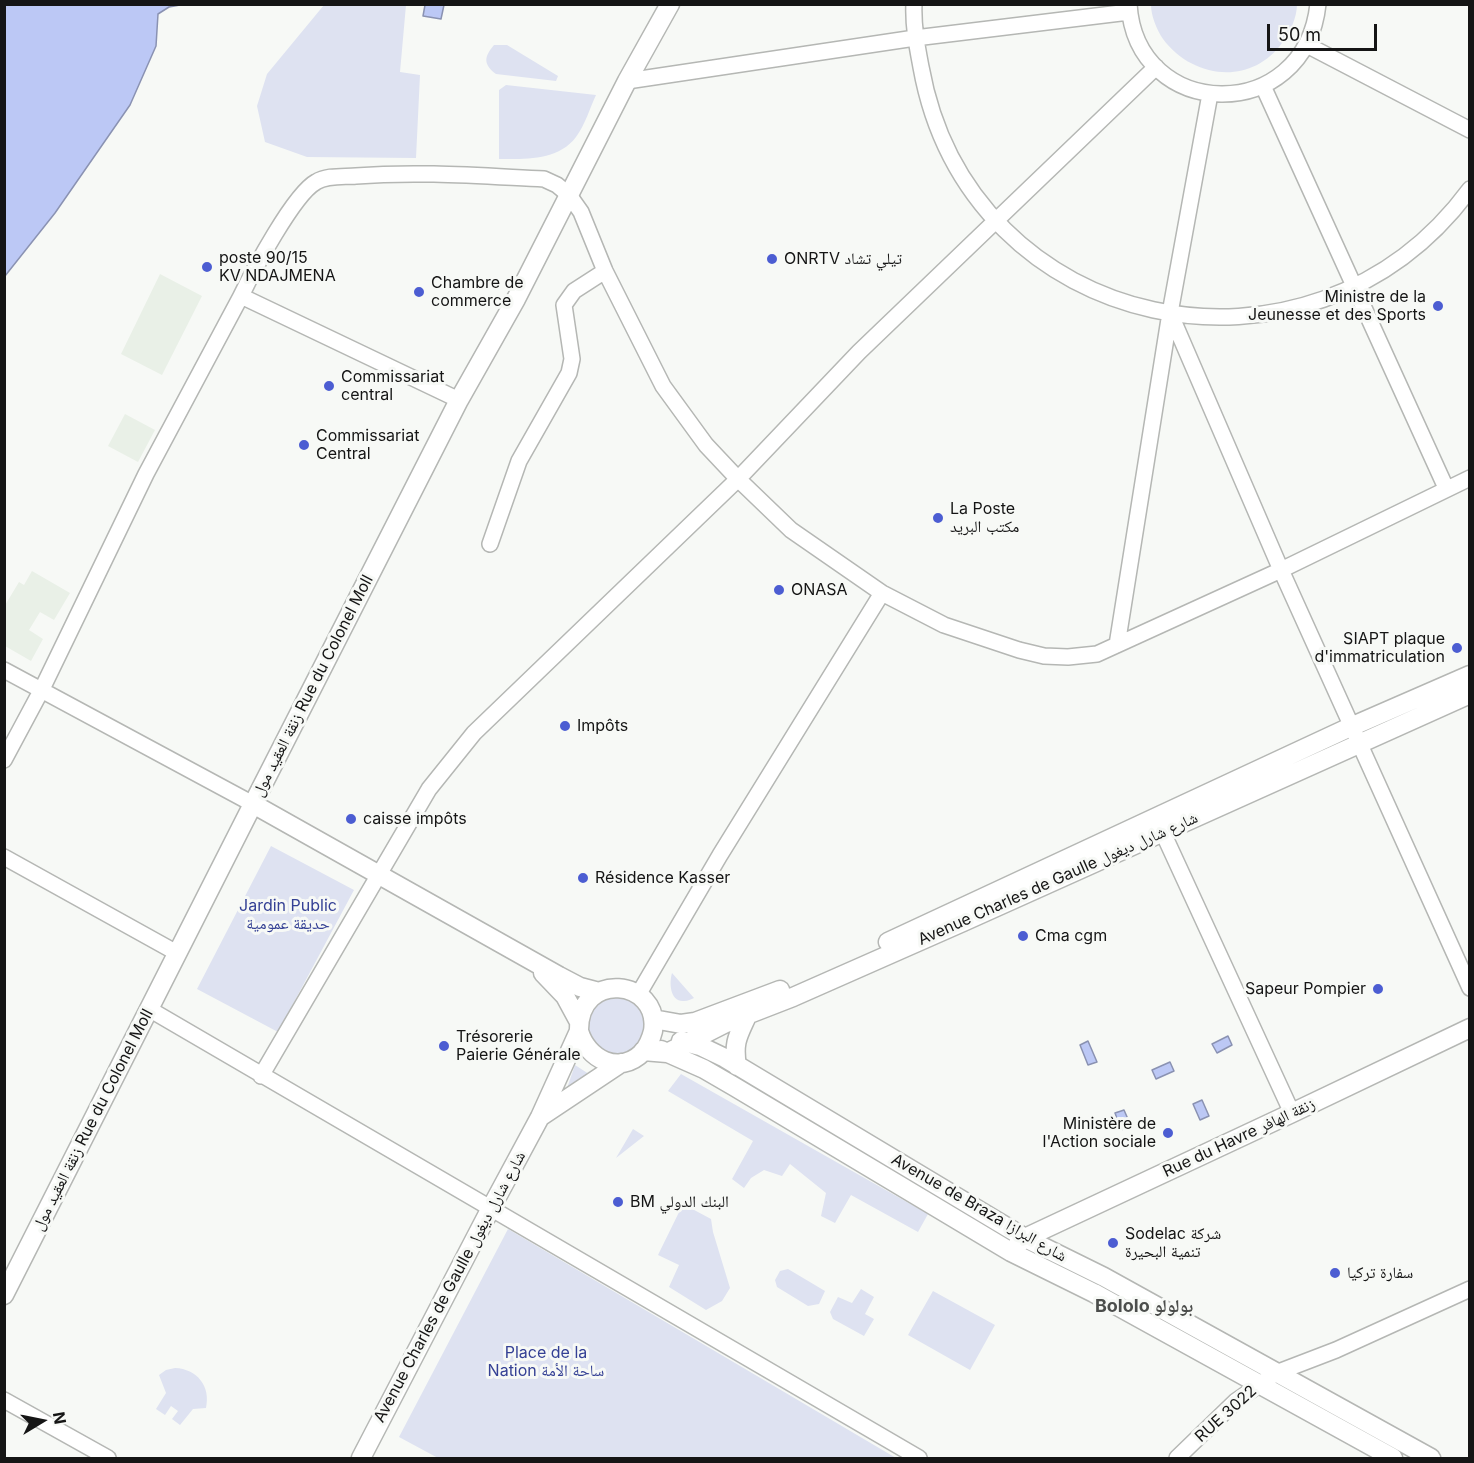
<!DOCTYPE html>
<html>
<head>
<meta charset="utf-8">
<style>
	body { margin:0 }
	#map { position:relative; width:1474px; height:1463px; overflow:hidden; background:#f7f9f6; font-family:Inter,sans-serif }
	canvas { display:block }
	.frame { position:absolute; inset:0; border:6px solid #151515; pointer-events:none }
	.north { position:absolute; left:12px; top:1391px; width:60px; height:60px; -webkit-text-stroke:4px #f7f9f6; paint-order:stroke; rotate:80deg; font-size:16px; font-weight:700; line-height:24px; text-align:center; color:#151515 }
	.north::after { content:''; display:block; margin:auto; width:21px; height:27px; background:#151515; clip-path:polygon(50% 0,100% 100%,50% 72%,0 100%) }
	.scale { position:absolute; left:1267px; top:24px; width:110px; height:27px; box-sizing:border-box; border:3px solid #151515; border-top:0; padding-left:8px; font-size:18px; line-height:21px; white-space:nowrap; color:#151515; -webkit-text-stroke:4px #f7f9f6; paint-order:stroke }
</style>
</head>
<body>
<div id="map">
<canvas width="1474" height="1463"></canvas>
<div class="frame"></div>
<div class="north">N</div>
<div class="scale">50 m</div>
</div>
<script>
const g = document.querySelector('canvas').getContext('2d');
g.lineJoin = 'round';
function paint(path, color) { g.fillStyle = color; g.fill(path, 'evenodd'); }
function trace(path, color, width, dash) { g.strokeStyle = color; g.lineWidth = width; g.lineCap = dash ? 'butt' : 'round'; g.setLineDash(dash || []); g.stroke(path); }
function label(font, color, halo, rows, align = 'center') {
  g.font = font + ' Inter,"Noto Naskh Arabic",sans-serif'; g.lineWidth = 6; g.setLineDash([]); g.textBaseline = 'middle'; g.strokeStyle = halo; g.fillStyle = color; for (const [text, x, y, turn = 0] of rows) {
    g.save(); g.translate(x, y); g.rotate((+turn || 0) * Math.PI / 180); g.textAlign = isNaN(turn) ? turn : align; if (halo) g.strokeText(text, 0, 0); g.fillText(text, 0, 0); g.restore();
  }
}
paint(new Path2D(`
	M160,274L202,296L162,375L121,354Z
	M125,414L155,430L138,462L108,446Z
	M32,571L70,593L54,620L40,612L29,630L43,639L31,661L5,646L4,607L19,582L24,585Z`), '#e9f0e7');
paint(new Path2D(`
	M324,5H406L400,72L420,75L416,158L307,157L265,142L257,106L267,74Z
	M1151,5L1297,4C1297,18 1290,32 1282,43C1251,86 1193,79 1163,39C1157,30 1151,16 1151,5Z
	M494,45H507L558,76L556,81L496,74C483,64 484,57 494,45Z
	M506,85L596,95C590,108 585,125 576,137C558,161 525,159 499,159V90Z
	M271,846L354,890L278,1032L197,989Z
	M672,973L694,998C691,999 688,1001 684,1001C670,1002 669,983 672,973Z
	M624,995C630,1000 638,1004 642,1011C653,1031 634,1062 610,1056C604,1054 598,1050 592,1047L584,1019L594,1001Z
	M575,1065L592,1076L566,1091Z
	M681,1074L928,1214L918,1232L851,1195L835,1223L821,1216L826,1193L790,1164L782,1176L764,1170L751,1178L744,1188L732,1179L753,1141L668,1091Z
	M633,1129L644,1136L616,1158Z
	M683,1204L711,1219L713,1232L730,1288L722,1301L706,1310L669,1287L679,1265L658,1255Z
	M508,1229L896,1458H438L399,1437Z
	M788,1269L825,1291L819,1304L808,1306L777,1287L775,1280L780,1271Z
	M861,1289L874,1297L865,1314L874,1319L864,1336L833,1319L830,1312L838,1297L852,1303Z
	M933,1291L995,1325L970,1370L908,1335Z
	M175,1368C197,1369 211,1386 206,1408L193,1409L180,1425L172,1419L178,1411L171,1406L165,1415L156,1409L166,1393L159,1375L166,1370Z`), '#dee2f1');
const water = new Path2D(`
	M5,4L180,5L169,7L158,14L156,46L130,105L55,213L5,276Z
	M425,5H444L441,19L423,16Z
	M1228,1036L1232,1045L1217,1053L1212,1044Z
	M1088,1041L1097,1062L1088,1065L1080,1045Z
	M1170,1062L1174,1071L1156,1079L1152,1070Z
	M1202,1100L1209,1116L1200,1120L1193,1104Z
	M1124,1110L1131,1126L1121,1130L1115,1113Z`);
paint(water, '#bcc8f5');
trace(water, '#8a92b2', 1.5);
const minor = new Path2D(`
	M914,4C913,26 917,46 921,67C969,335 1310,406 1470,189
	M1129,4C1136,122 1305,126 1318,4
	M1307,45L1470,130
	M627,81L915,38L1129,12
	M1263,86L1446,488
	M1170,313L1281,570L1470,988
	M459,400L241,296C253,271 294,194 316,182C327,175 343,177 356,176C418,171 481,176 544,179L557,185L569,195L581,212L605,271L663,386L706,445L738,479L791,530L882,593L944,625L1019,650L1044,656L1068,657L1097,654L1281,570L1470,478
	M490,544L519,461L569,373L572,359L564,305L574,291L605,271
	M1117,645L1170,313L1210,94
	M4,670L253,804
	M4,760L42,689L146,474L241,296
	M1158,822L1292,1113
	M4,857L177,953
	M638,995L720,855L882,593
	M149,1009L919,1458
	M261,1076L429,789L474,733L738,479L859,352L1156,67
	M4,1400L108,1458
	M1177,1458L1236,1401L1276,1373L1336,1350L1470,1289`);
const major = new Path2D(`
	M253,804L559,976L580,987L599,992
	M888,942L1346,729L1470,675
	M543,973L565,996L578,1020
	M653,1019L681,1024L695,1022L780,990
	M681,1041L700,1046L725,1058L1025,1238L1104,1277L1431,1458
	M661,1050L704,1069L735,1087L1011,1252L1094,1293L1393,1458
	M643,1051L667,1053L726,1023L793,997L963,922L1470,694
	M737,1066C733,1042 738,1036 747,1016
	M540,1117L621,1063
	M1018,1244L1025,1238L1292,1113L1470,1028
	M4,1295L253,804L459,400L516,299L627,81L670,4
	M361,1458L491,1208L540,1117L579,1031C578,969 661,979 653,1031C651,1039 648,1046 643,1052C619,1076 587,1059 579,1031`);
trace(minor, '#b5b7b4', 18);
trace(major, '#b5b7b4', 21);
trace(minor, '#fff', 15);
trace(major, '#fff', 18);
for (const [x, y, r, color] of [
	[772,259,6,"#4c5dd2"],
	[207,267,6,"#4c5dd2"],
	[419,292,6,"#4c5dd2"],
	[1438,306,6,"#4c5dd2"],
	[329,386,6,"#4c5dd2"],
	[304,445,6,"#4c5dd2"],
	[938,518,6,"#4c5dd2"],
	[779,590,6,"#4c5dd2"],
	[1457,648,6,"#4c5dd2"],
	[565,726,6,"#4c5dd2"],
	[351,819,6,"#4c5dd2"],
	[583,878,6,"#4c5dd2"],
	[1023,936,6,"#4c5dd2"],
	[1378,989,6,"#4c5dd2"],
	[444,1046,6,"#4c5dd2"],
	[1168,1133,6,"#4c5dd2"],
	[618,1202,6,"#4c5dd2"],
	[1113,1243,6,"#4c5dd2"],
	[1335,1273,6,"#4c5dd2"]
]) { const dot = new Path2D(); dot.arc(x, y, r, 0, 2 * Math.PI); g.fillStyle = color; g.fill(dot); trace(dot, '#f7f9f6', 2); }
label('16px', '#151515', '#f7f9f6', [
	["poste 90/15",219,258],
	["KV NDAJMENA",219,276],
	["ONRTV تيلي تشاد",784,259],
	["Chambre de",431,283],
	["commerce",431,301],
	["Ministre de la",1426,297,"right"],
	["Jeunesse et des Sports",1426,315,"right"],
	["Commissariat",341,377],
	["central",341,395],
	["Commissariat",316,436],
	["Central",316,454],
	["La Poste",950,509],
	["مكتب البريد",950,527],
	["ONASA",791,590],
	["SIAPT plaque",1445,639,"right"],
	["d'immatriculation",1445,657,"right"],
	["Impôts",577,726],
	["caisse impôts",363,819],
	["Résidence Kasser",595,878],
	["Cma cgm",1035,936],
	["Sapeur Pompier",1366,989,"right"],
	["Trésorerie",456,1037],
	["Paierie Générale",456,1055],
	["Ministère de",1156,1124,"right"],
	["l'Action sociale",1156,1142,"right"],
	["BM البنك الدولي",630,1202],
	["Sodelac شركة",1125,1234],
	["تنمية البحيرة",1125,1252],
	["سفارة تركيا",1347,1273]
], 'left');
label('16px', '#151515', '#f7f9f6', [
	["زنقة العقيد مول Rue du Colonel Moll",313,686,-63],
	["Avenue Charles de Gaulle شارع شارل ديغول",1058,879,-24],
	["زنقة العقيد مول Rue du Colonel Moll",93,1120,-63],
	["Rue du Havre زنقة الهافر",1239,1138,-25],
	["Avenue de Braza شارع البرازا",979,1208,30],
	["Avenue Charles de Gaulle شارع شارل ديغول",450,1287,-62],
	["RUE 3022",1226,1414,-42]
]);
label('16px', '#354195', '#f7f9f6', [
	["Jardin Public",288,906],
	["حديقة عمومية",288,924],
	["Place de la",546,1353],
	["Nation ساحة الأمة",546,1371]
]);
label('bold 18px', '#4b4d4b', '#f7f9f6', [
	["Bololo بولولو",1144,1307]
]);
</script>
</body>
</html>
